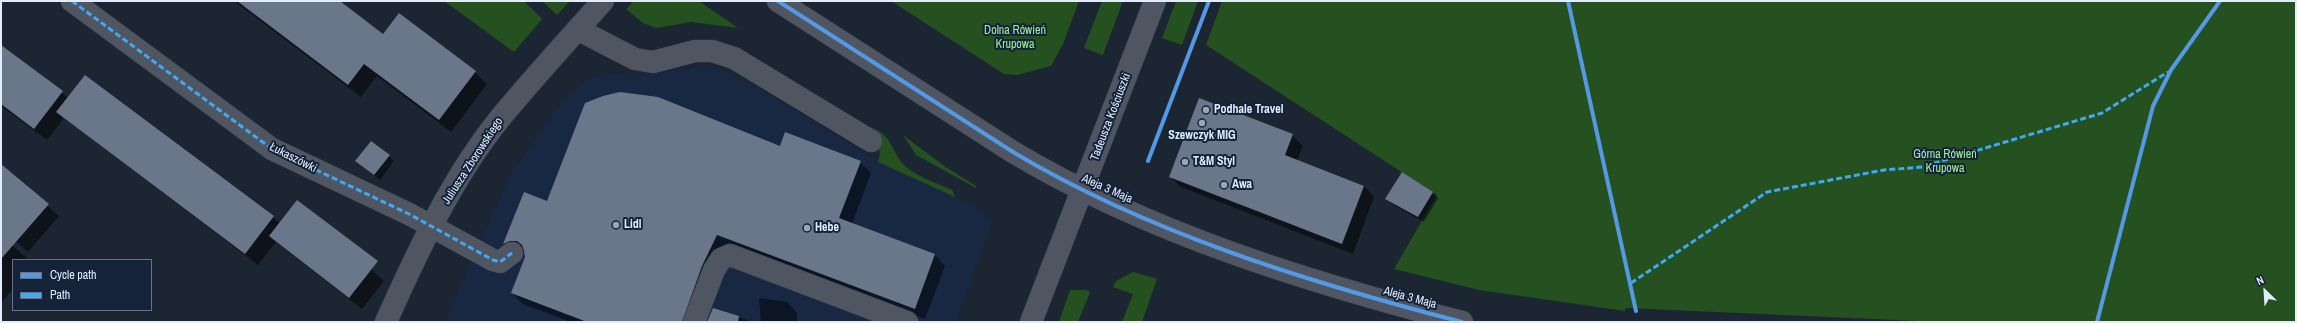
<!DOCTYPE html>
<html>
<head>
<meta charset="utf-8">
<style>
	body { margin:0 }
	#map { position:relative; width:2297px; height:323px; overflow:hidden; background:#1c2532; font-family:"Archivo Narrow",sans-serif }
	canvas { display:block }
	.frame { position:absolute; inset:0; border:2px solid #e2ecfc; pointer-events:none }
	.legend { position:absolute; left:12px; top:259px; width:140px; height:52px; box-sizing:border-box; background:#14233a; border:1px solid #667388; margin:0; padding:5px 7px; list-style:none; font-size:12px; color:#e2ecfc }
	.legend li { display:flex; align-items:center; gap:8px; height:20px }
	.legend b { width:20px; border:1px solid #667388 }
	.north { position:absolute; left:2245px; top:271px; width:40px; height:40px; -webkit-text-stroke:3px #14233a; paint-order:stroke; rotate:335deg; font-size:11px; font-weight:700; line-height:16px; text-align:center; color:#e2ecfc }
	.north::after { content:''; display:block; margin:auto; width:14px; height:18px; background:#e2ecfc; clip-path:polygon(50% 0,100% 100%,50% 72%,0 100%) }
</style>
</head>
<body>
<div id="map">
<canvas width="2297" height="323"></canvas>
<div class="frame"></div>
<ul class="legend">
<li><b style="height:5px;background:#5399e6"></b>Cycle path</li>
<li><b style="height:5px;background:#3fa9f5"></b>Path</li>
</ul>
<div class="north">N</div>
</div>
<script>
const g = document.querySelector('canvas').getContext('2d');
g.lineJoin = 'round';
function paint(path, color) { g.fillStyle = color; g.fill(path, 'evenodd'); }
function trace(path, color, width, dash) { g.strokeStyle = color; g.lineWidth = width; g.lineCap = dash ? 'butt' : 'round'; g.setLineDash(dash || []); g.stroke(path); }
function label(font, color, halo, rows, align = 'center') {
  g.font = font + ' "Archivo Narrow",sans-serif'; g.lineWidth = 4; g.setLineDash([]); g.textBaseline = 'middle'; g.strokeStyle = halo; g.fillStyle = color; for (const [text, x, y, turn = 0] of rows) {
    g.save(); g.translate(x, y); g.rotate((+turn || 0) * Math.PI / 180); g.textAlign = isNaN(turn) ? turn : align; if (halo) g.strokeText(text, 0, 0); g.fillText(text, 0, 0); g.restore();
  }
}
paint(new Path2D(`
	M706,66L722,70L772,96L878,162L972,204L992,221L956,322H445L510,175L565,98L590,78L612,74L641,75Z`), '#182843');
paint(new Path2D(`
	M444,1H524L542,19L514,52Z
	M542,1H570L557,15Z
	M634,1H699L738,28L691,22L656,28L643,23L626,9Z
	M891,1H1079L1063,44L1051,66L1017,75L1004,74Z
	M1102,1H1123L1103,55L1084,48Z
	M1176,1H1198L1182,45L1162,38Z
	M1222,1H2296V322H1940L1626,308L1625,311L1479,290L1394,269L1437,195L1206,45Z
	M869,127C893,133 891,153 905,166C917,177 937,183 952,190L955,197L878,162C883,150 876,136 869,127Z
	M903,135L947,168L976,186V188L916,155Z
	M1133,272L1157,279L1142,322H1122L1133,294L1113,287L1116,281Z
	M1070,290H1086L1090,292L1078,322H1059Z`), '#25501f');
paint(new Path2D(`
	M234,1H338L383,35L475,72L487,84L451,132L377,76L361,97Z
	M1,46L68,98L85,77L280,223L371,269L384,281L362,309L276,242L258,265L64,118L47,140L1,106Z
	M1292,135L1303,146L1297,161L1364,186L1374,197L1353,254L1181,187L1170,177Z
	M780,147L860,162L871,173L852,224L935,255L945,266L925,319L728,245L696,322H571L523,304L512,293L526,258L525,252L515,254L504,244L524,194L548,202Z
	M389,156L394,161L380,180L362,166Z
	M1,165L59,216L28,252L1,229Z
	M1432,193L1438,198L1424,222L1392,204L1387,199Z
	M1,236L29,260H13V289L1,303Z
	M759,298L787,302L797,313V322H761Z
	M713,309L753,322H708Z`), '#0007');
paint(new Path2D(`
	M237,1H340L383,34L399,13L476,71L439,120L364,64L348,85Z
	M1,45L63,91L34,129L1,104Z
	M85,75L274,216L245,254L56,112Z
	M620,92L658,97L780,146L785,132L861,161L839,218L935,254L915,309L717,235L702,266L682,322H587L511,293L525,257L524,251L522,245L517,241H510L503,244L524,192L547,201L585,103L603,96Z
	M1199,98L1293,134L1285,155L1364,186L1342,244L1169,177Z
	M371,141L390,155L374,175L355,161Z
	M1,164L49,204L1,259Z
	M1402,172L1433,192L1418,217L1385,199Z
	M297,200L378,261L349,298L269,236Z
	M713,308L739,316L738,322H707Z`), '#6a7689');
const minor = new Path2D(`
	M72,1L272,149L409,214L493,260L500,262L512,253
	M778,1L1013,152C1148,233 1311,283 1462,322
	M579,30L635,59L653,62L695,51H712L734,58L871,141
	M386,322C417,252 453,176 501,117C534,77 569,39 603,1
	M694,322L714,270L721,259L730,255L907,322
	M1031,322L1155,1`);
trace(minor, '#383f4a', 23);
trace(minor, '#505661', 22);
trace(new Path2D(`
	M72,1L272,149L409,214L493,260L500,262L512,253
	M1631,283L1767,192L1884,170L1922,167L2102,113L2168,72`), '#3fa9f5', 3, [6, 3]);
trace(new Path2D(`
	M778,1L1013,152C1148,233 1311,283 1462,322
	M1568,1L1636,311
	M1148,161L1209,1
	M2097,322L2153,106L2171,70L2220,1`), '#5399e6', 4);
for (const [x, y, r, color] of [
	[1206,110,4,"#9da6b5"],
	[1202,123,4,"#9da6b5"],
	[1185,162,4,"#9da6b5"],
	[1224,185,4,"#9da6b5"],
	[616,225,4,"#9da6b5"],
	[807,228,4,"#9da6b5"]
]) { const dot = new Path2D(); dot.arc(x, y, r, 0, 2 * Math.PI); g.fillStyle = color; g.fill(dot); trace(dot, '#14233a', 1.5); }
label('12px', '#a2ee94', '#14233a', [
	["Dolna Rówień",1015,31],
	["Krupowa",1015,45],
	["Górna Rówień",1945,155],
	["Krupowa",1945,169]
]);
label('bold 12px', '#e2ecfc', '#14233a', [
	["Podhale Travel",1214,110],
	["Szewczyk MIG",1202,136,"center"],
	["T&M Styl",1193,162],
	["Awa",1232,185],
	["Lidl",624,225],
	["Hebe",815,228]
], 'left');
label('12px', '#e2ecfc', '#14233a', [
	["Tadeusza Kościuszki",1111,117,-69],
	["Łukaszówki",293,158,27],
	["Juliusza Zborowskiego",473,161,-57],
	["Aleja 3 Maja",1107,189,24],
	["Aleja 3 Maja",1410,298,15]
]);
</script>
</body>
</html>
